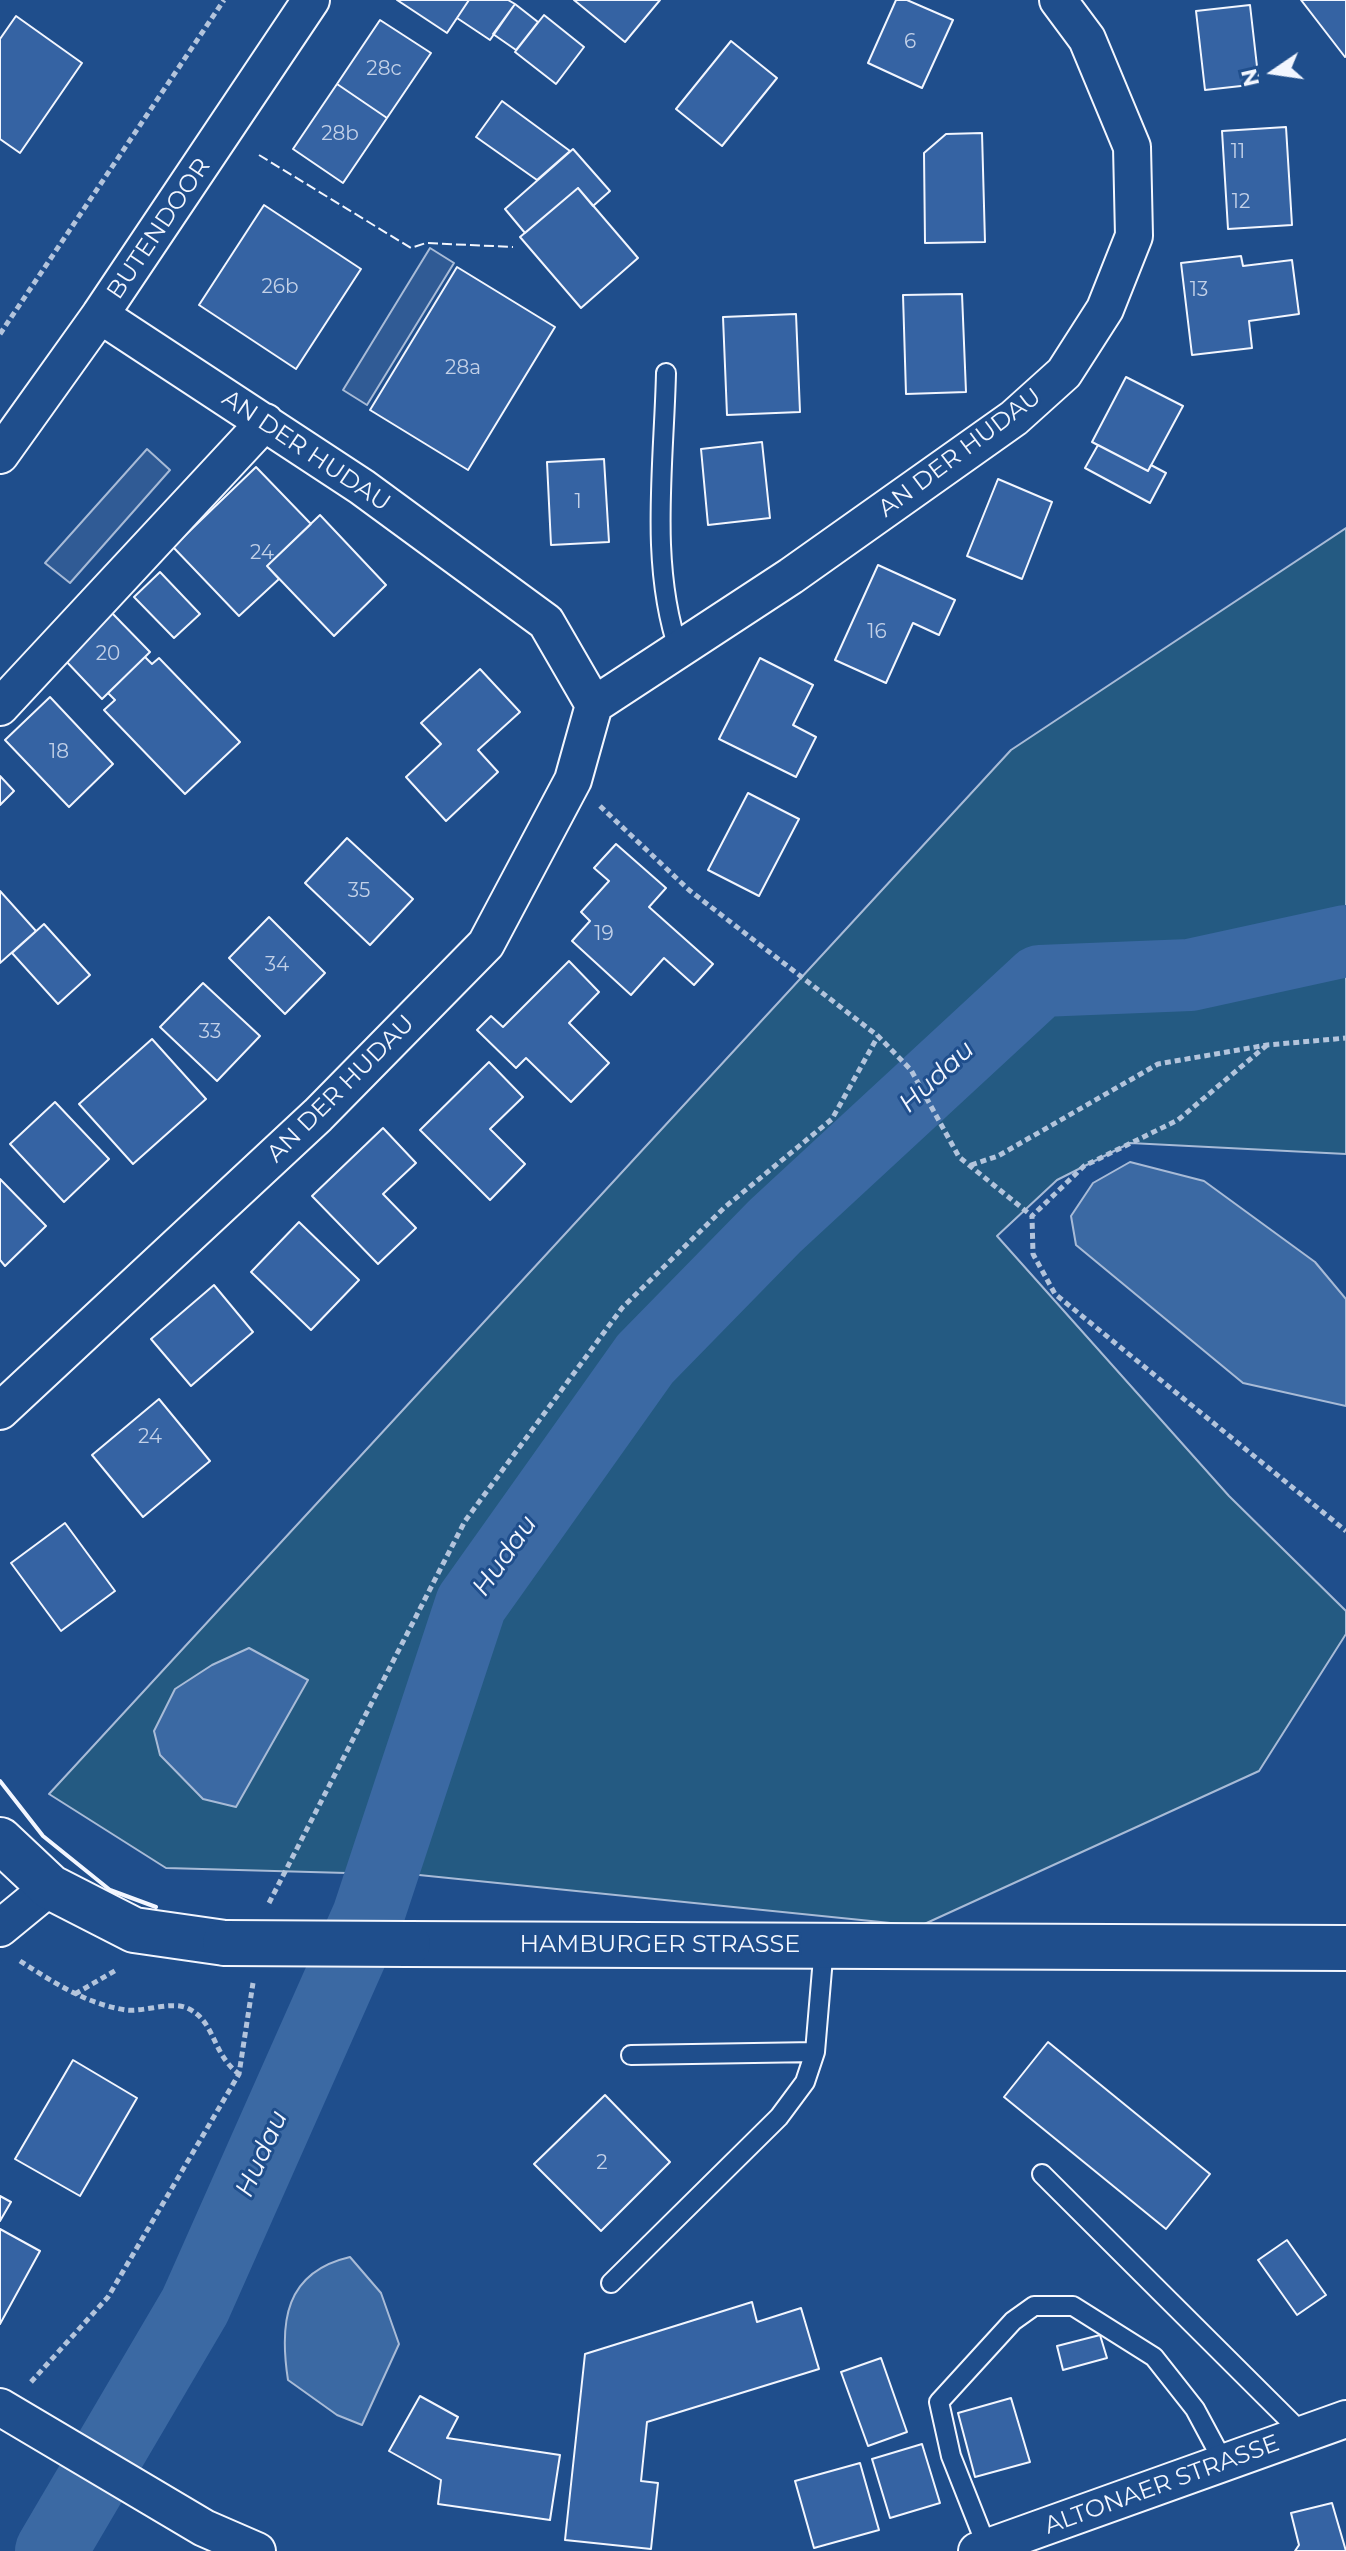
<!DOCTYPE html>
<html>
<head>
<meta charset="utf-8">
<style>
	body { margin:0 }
	#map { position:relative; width:1346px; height:2551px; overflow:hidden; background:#1f4e8c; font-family:Montserrat,sans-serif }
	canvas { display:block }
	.north { position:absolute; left:1234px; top:32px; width:80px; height:80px; -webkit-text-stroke:6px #1f4e8c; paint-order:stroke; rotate:257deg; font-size:22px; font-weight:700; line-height:32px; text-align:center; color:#f2f6ff }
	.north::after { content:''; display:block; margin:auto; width:28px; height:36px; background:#f2f6ff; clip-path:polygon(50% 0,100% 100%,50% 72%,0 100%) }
</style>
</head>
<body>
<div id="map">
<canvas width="1346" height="2551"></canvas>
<div class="north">N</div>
</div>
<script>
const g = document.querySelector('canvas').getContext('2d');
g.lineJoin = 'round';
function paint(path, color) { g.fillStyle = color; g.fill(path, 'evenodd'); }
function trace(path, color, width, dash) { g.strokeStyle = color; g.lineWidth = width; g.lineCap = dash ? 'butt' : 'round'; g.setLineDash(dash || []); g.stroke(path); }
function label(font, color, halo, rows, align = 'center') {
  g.font = font + ' Montserrat,sans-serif'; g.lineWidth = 6; g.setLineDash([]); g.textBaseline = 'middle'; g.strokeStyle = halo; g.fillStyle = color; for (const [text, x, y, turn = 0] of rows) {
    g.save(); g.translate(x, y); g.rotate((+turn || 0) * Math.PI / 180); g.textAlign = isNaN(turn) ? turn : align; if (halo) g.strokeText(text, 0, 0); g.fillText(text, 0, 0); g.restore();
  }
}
const green = new Path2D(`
	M1346,528V1154L1130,1143L1057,1180L997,1236L1229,1496L1346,1611V1634L1259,1771L920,1926L419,1875L166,1868L49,1794L1011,750Z`);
paint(green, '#245a82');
trace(green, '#a8bbd7', 2);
const parking = new Path2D(`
	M430,248L454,263L367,405L343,390Z
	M147,449L170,470L70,583L45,563Z`);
paint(parking, '#305b95');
trace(parking, '#a8bbd7', 2);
const water = new Path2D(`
	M1130,1162L1204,1181L1315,1262L1346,1299V1406L1243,1383L1076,1245L1071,1216L1093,1183Z
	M249,1648L308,1680L236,1807L203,1799L160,1755L154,1731L175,1689L212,1665Z
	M350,2257L381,2293L399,2344L362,2425L337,2415L288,2380C279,2322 285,2272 350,2257Z`);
paint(water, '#3b69a3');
trace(water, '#a8bbd7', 2);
trace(new Path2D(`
	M51,2551L195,2306L368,1916L471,1604L645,1359L775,1226L1040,981L1190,975L1346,941`), '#3b69a3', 72);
const building = new Path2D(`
	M397,0H469L447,33Z
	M469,0H508L515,4L490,40L457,18Z
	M574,0H660L625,42Z
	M896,0H907L953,20L922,88L868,63Z
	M1301,0H1346V56L1345,57Z
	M515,4L538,22L516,50L493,34Z
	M1250,5L1259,84L1205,90L1196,11Z
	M544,15L584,47L556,84L515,52Z
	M16,16L82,63L20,153L0,139V39Z
	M380,20L431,53L387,118L337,84Z
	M731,41L777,78L722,146L676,109Z
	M337,84L387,118L343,183L293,149Z
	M502,101L570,151L537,180L476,137Z
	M1286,127L1292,225L1228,229L1222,131Z
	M982,133L985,242L925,243L924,153L946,134Z
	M573,149L610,191L593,206L578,188L525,233L505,209Z
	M578,188L638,258L581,308L520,237Z
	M264,205L361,269L296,369L199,305Z
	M1241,256L1243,266L1292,260L1299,314L1249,321L1252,348L1192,355L1181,263Z
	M457,267L555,327L468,470L370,410Z
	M962,294L966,392L906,394L903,295Z
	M796,314L800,412L727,415L723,317Z
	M1126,377L1183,406L1148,471L1092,442Z
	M762,442L770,518L708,525L701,449Z
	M1098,445L1148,471L1151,465L1166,473L1150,503L1085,468Z
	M604,459L609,542L551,545L547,462Z
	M256,467L311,524L267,566L279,579L239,616L173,547Z
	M998,479L1052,502L1022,579L967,556Z
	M320,515L386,585L334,636L267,566Z
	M878,565L955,600L939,635L913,623L886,683L835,660Z
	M160,572L200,614L174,638L134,597Z
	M112,613L150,652L102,699L64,659Z
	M145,657L152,664L159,658L240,742L185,794L104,710L115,700L108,693Z
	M760,658L813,685L793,725L816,737L796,777L719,739Z
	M480,669L520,712L478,750L498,772L446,821L406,777L441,744L421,723Z
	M50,697L113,764L69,807L5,740Z
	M0,776L14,791L0,805Z
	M748,793L799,819L759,896L708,870Z
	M347,838L413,899L370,945L305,883Z
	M616,844L666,888L649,907L713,964L694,985L664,958L631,995L572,941L590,921L581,912L609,881L594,868Z
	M0,891L36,931L0,963Z
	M269,917L325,973L285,1014L229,958Z
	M44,924L90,975L58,1004L12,953Z
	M569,961L599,992L569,1023L609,1063L571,1102L526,1058L516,1068L477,1030L491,1016L503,1027Z
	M203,983L260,1036L217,1081L160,1027Z
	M152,1039L206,1099L133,1164L79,1104Z
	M489,1062L523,1097L490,1129L525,1164L490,1200L420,1130Z
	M55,1102L109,1159L64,1202L10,1144Z
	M383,1128L416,1163L383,1194L416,1228L378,1264L312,1196Z
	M0,1179L46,1226L5,1266L0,1260Z
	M299,1222L359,1280L311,1330L251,1272Z
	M214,1285L253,1332L191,1386L151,1339Z
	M159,1399L210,1461L143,1517L92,1455Z
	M65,1523L115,1591L61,1631L11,1563Z
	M1048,2042L1210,2174L1166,2229L1004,2097Z
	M73,2060L137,2098L80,2196L15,2159Z
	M605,2095L670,2162L601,2231L534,2164Z
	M0,2196L11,2202L0,2221Z
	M0,2229L40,2251L0,2324Z
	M1287,2240L1326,2295L1297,2315L1258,2260Z
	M752,2302L757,2322L801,2308L819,2369L647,2422L641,2481L658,2483L651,2549L565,2540L585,2354Z
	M1100,2335L1107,2358L1063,2370L1057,2346Z
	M881,2358L907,2432L868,2446L841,2372Z
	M420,2396L458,2417L447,2438L560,2455L550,2520L438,2504L441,2480L389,2451Z
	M1011,2398L1030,2462L975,2477L958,2413Z
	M922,2444L940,2503L890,2518L872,2459Z
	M860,2463L879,2530L814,2548L795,2481Z
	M1332,2503L1346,2551H1295L1299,2545L1291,2513Z`);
paint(building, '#3563a3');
trace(building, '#f2f6ff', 2);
const lane = new Path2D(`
	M666,373C664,464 649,564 679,651
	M631,2055L815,2052
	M1042,2174L1304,2435
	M611,2283L779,2117L805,2082L815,2052L824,1946
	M987,2547L951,2456L939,2402L1013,2321L1034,2306H1073L1154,2357L1195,2409L1224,2463`);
const street = new Path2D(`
	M0,455L100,315L311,0
	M594,705L791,576L1014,418L1064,373L1105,309L1134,236L1132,147L1087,39L1058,0
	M0,707L265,422
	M0,1411L318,1115L486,944L573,780L594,705L546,622L362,487L100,315
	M0,1928L50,1887
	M0,2407L204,2528L257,2551
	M977,2551L1346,2419`);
const primary = new Path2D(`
	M0,1840L50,1887L134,1930L225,1943
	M408,1944L1346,1948`);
trace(lane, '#f2f6ff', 22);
trace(street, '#f2f6ff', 40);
trace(primary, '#f2f6ff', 48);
trace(new Path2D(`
	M0,334L224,0
	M600,806L689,890L878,1036L911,1070L959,1157L1032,1216
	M1267,1045L1178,1120L1084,1166L1032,1216L1033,1254L1055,1294L1346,1531
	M971,1165L998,1156L1158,1064L1267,1045L1346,1038
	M269,1903L465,1521L622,1308L725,1207L832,1119L878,1036
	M20,1961C53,1982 86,2004 126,2010C144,2012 171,2001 187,2008C216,2021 211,2053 239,2074
	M75,1994L118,1969
	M31,2382L108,2297L239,2074L253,1983`), '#b3c4dc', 5, [6, 4]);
trace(lane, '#1f4e8c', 18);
trace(street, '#1f4e8c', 36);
trace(primary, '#1f4e8c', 44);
const primaryBridge = new Path2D(`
	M225,1943L408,1944`);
trace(primaryBridge, '#f2f6ff', 48, []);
trace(primaryBridge, '#1f4e8c', 44);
trace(new Path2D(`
	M259,155L411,248L426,243L513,247`), '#f2f6ff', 2, [10, 4]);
trace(new Path2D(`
	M0,1781L43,1836L110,1890L156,1907`), '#f2f6ff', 4);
label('20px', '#c3d1e8', null, [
	["6",910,42],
	["28c",384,69],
	["28b",340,134],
	["11",1238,152],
	["12",1241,202],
	["26b",280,287],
	["13",1199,290],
	["28a",463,368],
	["1",578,502],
	["24",262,553],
	["16",877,632],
	["20",108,654],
	["18",59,752],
	["35",359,891],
	["19",604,934],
	["34",277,965],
	["33",210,1032],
	["24",150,1437],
	["2",602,2163]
]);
label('24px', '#f2f6ff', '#1f4e8c', [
	["BUTENDOOR",159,229,-56],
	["AN DER HUDAU",306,451,34],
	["AN DER HUDAU",960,453,-37],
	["AN DER HUDAU",341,1089,-45],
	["HAMBURGER STRASSE",660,1945],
	["ALTONAER STRASSE",1162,2485,-20]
]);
label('italic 26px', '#f2f6ff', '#1f4e8c', [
	["Hudau",937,1077,-43],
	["Hudau",505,1556,-55],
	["Hudau",262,2154,-66]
]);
</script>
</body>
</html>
